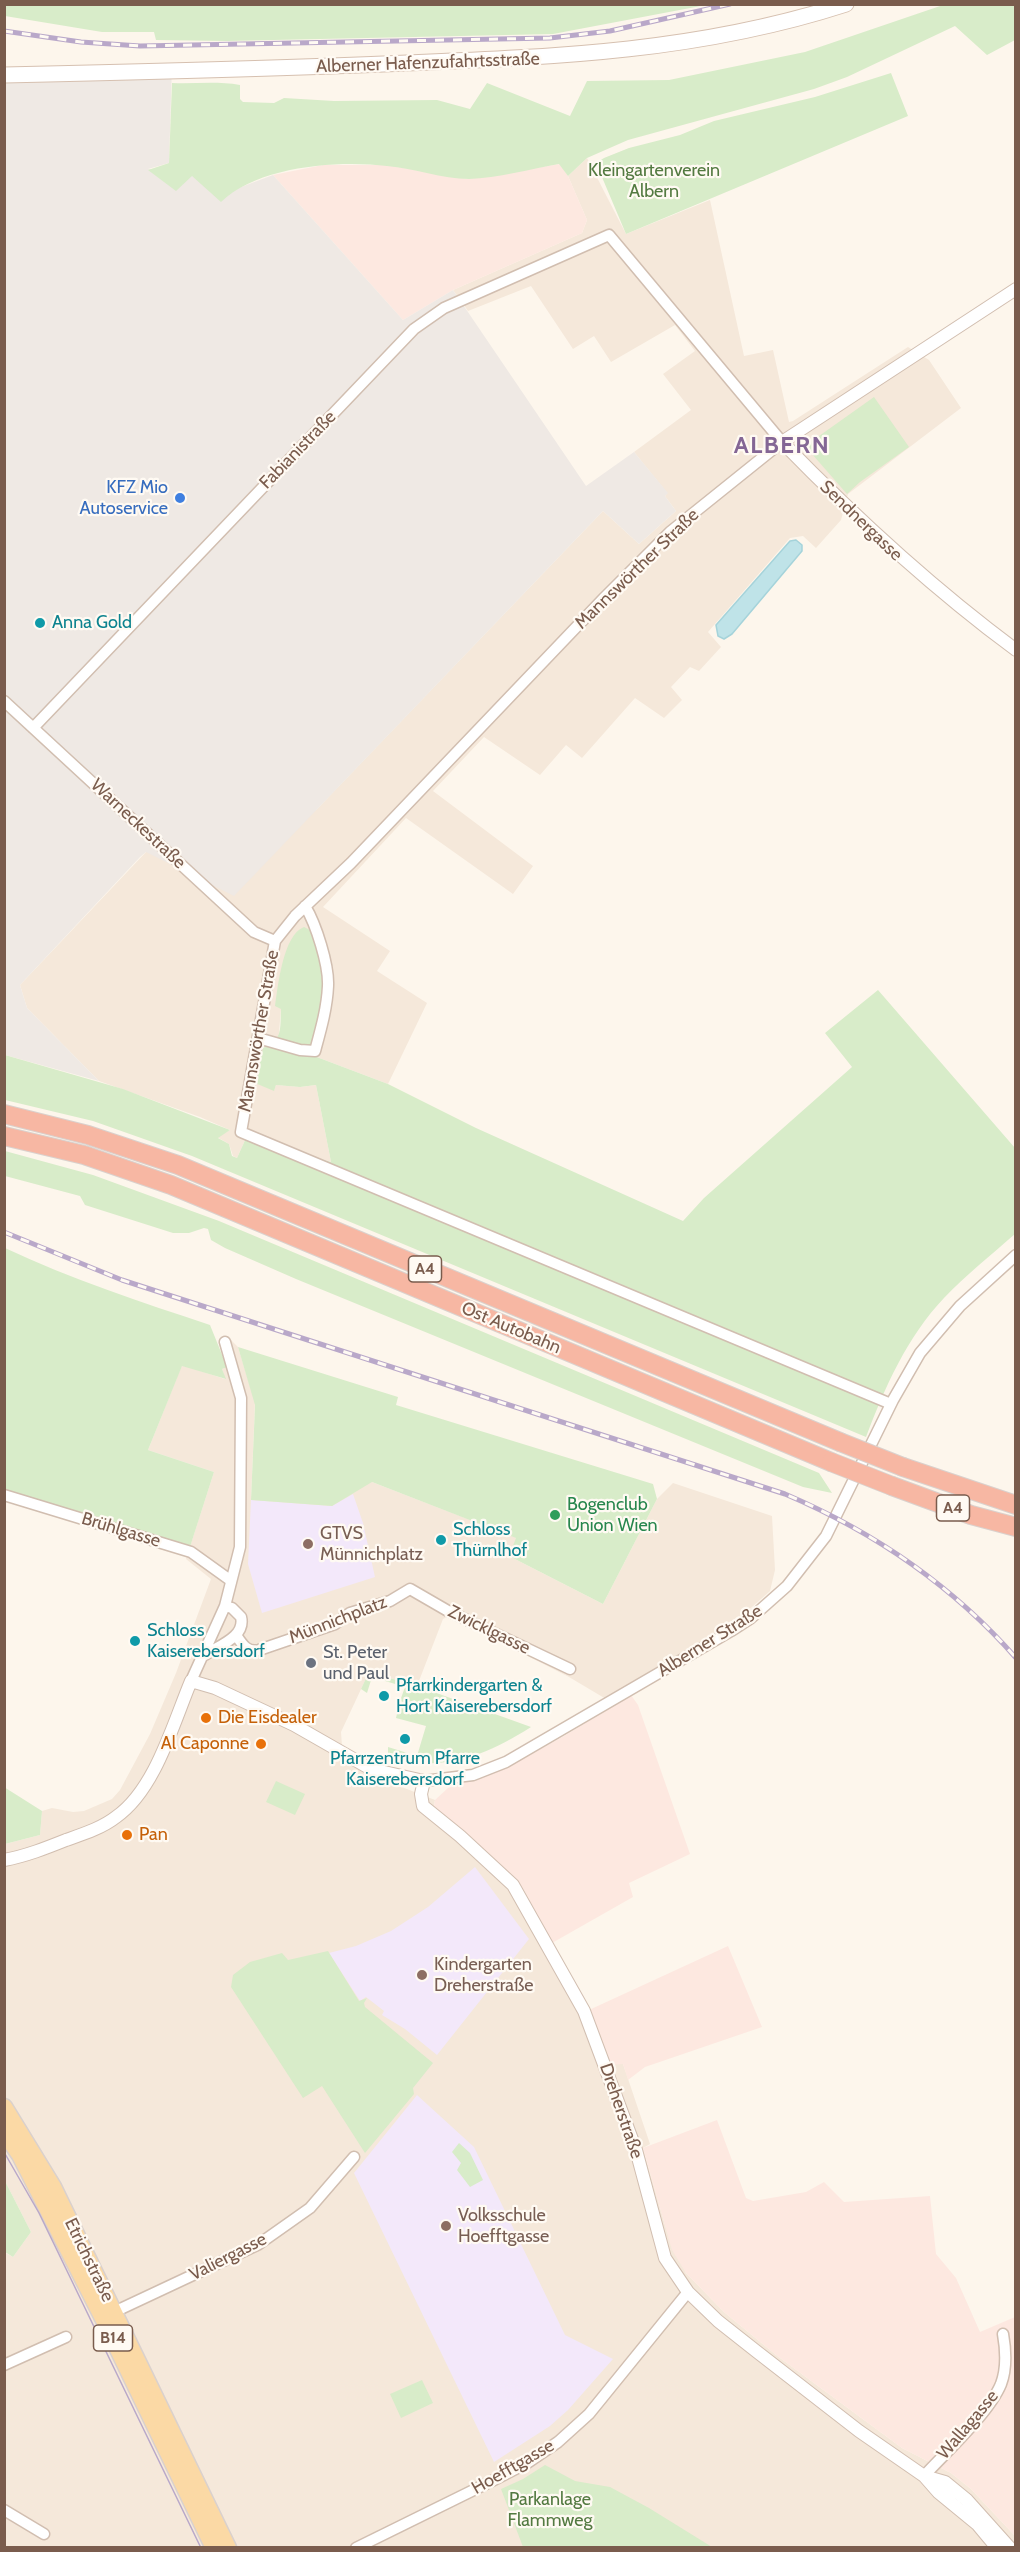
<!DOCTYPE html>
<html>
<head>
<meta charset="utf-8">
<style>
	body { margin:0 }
	#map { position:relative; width:1020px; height:2552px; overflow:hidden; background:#fdf6ec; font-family:Cabin,sans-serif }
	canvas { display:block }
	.frame { position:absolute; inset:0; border:6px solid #7a5c4d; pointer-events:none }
</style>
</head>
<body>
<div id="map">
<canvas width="1020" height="2552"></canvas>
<div class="frame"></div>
</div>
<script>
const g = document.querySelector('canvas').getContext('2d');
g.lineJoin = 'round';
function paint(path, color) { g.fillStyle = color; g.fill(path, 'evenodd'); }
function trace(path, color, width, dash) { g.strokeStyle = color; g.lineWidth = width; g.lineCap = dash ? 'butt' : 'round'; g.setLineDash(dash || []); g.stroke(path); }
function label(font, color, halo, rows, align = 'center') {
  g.font = font + ' Cabin,sans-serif'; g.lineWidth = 4.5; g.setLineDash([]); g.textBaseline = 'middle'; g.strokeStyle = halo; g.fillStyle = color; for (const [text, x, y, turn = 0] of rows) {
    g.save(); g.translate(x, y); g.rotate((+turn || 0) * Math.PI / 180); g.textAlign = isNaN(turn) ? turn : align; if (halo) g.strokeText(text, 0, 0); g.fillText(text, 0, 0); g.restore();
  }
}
paint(new Path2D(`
	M587,158L626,234L710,200L744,356L773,350L789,422L793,421L908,347L929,360L961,408L848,494L841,520L816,548L803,536L790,538L708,632L721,647L699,671L690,667L671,687L682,700L664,718L635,698L582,758L566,745L540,775L484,737L433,791L533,866L513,894L406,818L323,907L390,951L377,971L427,1003L388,1084L314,1056L312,1042L318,1016H321L281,1009L274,1090L276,1085L300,1087L316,1085L331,1162L246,1138L237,1158L233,1156L229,1144L217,1137L230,1130L200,1117L99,1081L27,1008L20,985L146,852L316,810L603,511L639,544L676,511L665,496L667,493L634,452L691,410L663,374L695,351L675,325L611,362L594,336L573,349L531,286L468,311L453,290L582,233L587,220L568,176Z
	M231,1340L238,1347L255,1402L251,1500L372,1482L517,1538L509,1556L603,1604L657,1499L673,1483L772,1516L775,1570L770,1591L734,1623L606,1699L569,1677L449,1616L443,1619L417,1686L369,1672L341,1732L343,1760L366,1773L435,1800L434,1806L479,1845L524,1890L589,2010L601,2038L623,2064L650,2144L643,2148L665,2225L686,2273L724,2312L776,2355L902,2448L951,2473L971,2489L1015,2536V2547H5L4,2252L13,2257L31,2232L5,2181V1844L40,1835L42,1811L52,1808L73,1812L84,1811L112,1799L120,1790L150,1734L176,1673L211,1579L186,1559L214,1472L148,1450L182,1365L225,1379L222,1369L226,1367L219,1344Z`), '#f5e8da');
paint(new Path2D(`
	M560,164L568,176L587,220L582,233L453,290L403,320L273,175L323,165H386L468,179Z
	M631,1695L638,1705L690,1854L629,1883L633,1897L552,1943L524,1890L479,1845L437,1813L434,1806L435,1800L448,1788L508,1767L564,1736Z
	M728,1946L762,2027L645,2067L628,2080L623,2064L611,2065L589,2010Z
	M717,2120L746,2198L753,2201L806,2192L824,2182L844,2202L930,2196L936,2254L956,2278L980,2332L1015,2317V2536L971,2489L951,2473L902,2448L776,2355L724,2312L686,2273L672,2250L643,2148Z`), '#fde8e0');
paint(new Path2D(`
	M172,65L169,163L148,169L192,176L233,190L273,175L403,320L453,290L586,486L634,452L668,493L665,496L676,511L639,544L603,511L234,896L146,852L140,857L20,985L27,1008L99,1081L5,1055L4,70Z`), '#efe9e4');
paint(new Path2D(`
	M353,1494L363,1523L375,1577L262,1613L248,1564L251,1500L332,1506Z
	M475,1867L529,1939L437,2055L405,2029L382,2015L384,2011L366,1997L360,2001L329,1953L356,1946L391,1931L428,1907Z
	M417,2095L474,2147L565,2335L613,2359L568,2410L550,2426L494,2462L354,2173Z`), '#f3e8fa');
paint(new Path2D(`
	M946,4L1015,5V40L987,55L955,26L847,77L814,89L628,140L587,158L568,176L559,164C531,169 497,178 469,179C442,179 414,168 387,166C338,160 258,166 221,202L192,176L176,191L148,170L169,163L172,83C195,84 217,81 240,85V99L243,102L274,103L284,98L334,101L437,100L470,109L487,83L570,116L587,81L669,80L805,52Z
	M4,5L5,4L706,5L553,34L227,41L156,40L154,32H102L5,16Z
	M891,73L908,116L626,234L596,163L604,158L629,148L680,135L714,121L815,97Z
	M874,397L909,447L860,482L847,494L805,446Z
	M304,927L310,930C322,961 324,983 321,1016H318L312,1042L314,1056L388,1084L476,1128L683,1221L704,1198L852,1067L825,1033L878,990L1015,1148V1234C991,1255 966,1275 944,1298C907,1337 885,1387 866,1437L192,1156L93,1121L5,1100V1055L123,1089L230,1130L218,1138L229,1144L232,1156L237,1158L246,1138L331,1162L316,1085L300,1087L276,1085L274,1091L255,1083L263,1048C283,1040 280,1029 281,1009L275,1006C278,986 283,935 304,927Z
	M5,1151L93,1175L219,1221L819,1473L832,1493L803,1487L296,1279L225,1248L211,1240L208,1229L204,1228L189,1233H173L85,1205L80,1196L5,1176Z
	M5,1248C71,1279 141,1302 210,1325L227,1367L222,1369L226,1379L182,1366L148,1450L214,1472L190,1547L5,1491Z
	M238,1347L398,1397L396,1405L653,1484L657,1499L603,1604L509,1556L516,1538L372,1482L332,1506L251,1500L255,1405Z
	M369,1672L417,1686L531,1727C484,1757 444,1771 388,1759V1747L417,1756L426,1726L396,1718L399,1705L406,1708L410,1715L420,1710L415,1700L407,1703L400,1701L405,1687L372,1677L367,1693L361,1689Z
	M276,1781L305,1794L295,1815L266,1802Z
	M4,1787L42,1811L40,1835L5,1844Z
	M328,1951L359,2001L367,1998L364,2003L365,2007L433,2063L413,2088L414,2094L365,2153L322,2086L303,2098L231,1987L233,1975L250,1962L282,1953L288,1960Z
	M459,2143L470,2153L483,2180L470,2187L457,2170L461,2163L452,2152Z
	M5,2181L31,2232L13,2257L5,2252Z
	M422,2380L433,2403L401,2418L390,2394Z
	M545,2465L575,2481L610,2487L649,2508L712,2547H523L501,2489L523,2479Z`), '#d8ecc9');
const water = new Path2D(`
	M796,540L802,545V551L732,634L724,639L718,636L716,625L790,541Z`);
paint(water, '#bfe3e8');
trace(water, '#a5d3da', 1.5);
const minor = new Path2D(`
	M4,701L254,932L275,941
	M33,728L414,329L444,308L609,235L782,442L670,532L605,597L351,863L295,916L275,941L241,1132L891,1404
	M258,1038L300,1050L315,1051C321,1029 327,1008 328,986C329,965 316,924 305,906
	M4,1495L191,1552L230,1580
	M236,1635C242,1644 247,1653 259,1650L335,1624L350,1613L390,1601L410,1589L448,1611L570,1669
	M205,1655C218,1646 246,1637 241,1617L232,1608L225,1606
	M191,1681L225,1606L240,1547L241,1398L225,1342
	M424,1781L473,1775L506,1762L731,1631L751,1618L787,1586L826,1536L893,1400L920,1353L960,1306L1016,1255
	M114,2312L259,2244L310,2208L354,2157
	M4,2365L66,2337
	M924,2476C946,2452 989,2413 1001,2384C1007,2368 1006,2351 1003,2334
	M4,2510L44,2534
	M356,2548L494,2480L527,2463L558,2442L589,2414L688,2292`);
const tertiary = new Path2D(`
	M1016,289L782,442C856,518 931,587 1016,650
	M4,1860C26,1856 46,1848 66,1840C83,1834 102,1828 116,1817C155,1790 173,1724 191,1681L215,1688L294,1725L371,1769L424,1781L421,1794L423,1806L460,1836L513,1885L584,2011L636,2150L665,2258L688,2292L718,2321L756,2351L859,2431L924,2476L938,2492L977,2524L997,2548
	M924,2476L945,2482L967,2500L1010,2548`);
const secondary = new Path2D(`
	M4,75C139,72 273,69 407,63C558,57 701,51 846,4`);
const primary = new Path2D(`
	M4,2107L53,2187L228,2548
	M4,2132L20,2155L103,2318L214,2548`);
const motorway = new Path2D(`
	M4,1114L88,1135L178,1165L840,1442
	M4,1136L84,1155L171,1185L831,1462
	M903,1467L1016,1505
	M892,1486L971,1515L1016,1527`);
trace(minor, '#d1beb0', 13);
trace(tertiary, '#d1beb0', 14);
trace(secondary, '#d6c0b0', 17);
trace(primary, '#dad1cd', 19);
trace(motorway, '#dad1cd', 20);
trace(minor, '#fff', 10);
trace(tertiary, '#fff', 12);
trace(secondary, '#fff', 15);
trace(primary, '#fbd9a5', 16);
trace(motorway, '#f7b7a3', 18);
trace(new Path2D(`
	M4,2152L39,2213L201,2548`), '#b9a8c9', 1.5);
const rail = new Path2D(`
	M4,31L81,42L140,46L550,38L610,31L730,4
	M4,1232L122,1280L785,1494C874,1532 952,1585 1016,1658`);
trace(rail, '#b9a8c9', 5);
trace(rail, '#fffaf3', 3, [9]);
const motorwayBridge = new Path2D(`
	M840,1442L903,1467
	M831,1462L892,1486`);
trace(motorwayBridge, '#dad1cd', 20, []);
trace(motorwayBridge, '#f7b7a3', 18);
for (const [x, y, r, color] of [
	[180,498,6,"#3f7fe0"],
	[40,623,6,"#0f9aa8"],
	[555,1515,6,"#2e9e5b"],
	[441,1540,6,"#0f9aa8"],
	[308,1544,6,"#8d6e63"],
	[135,1641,6,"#0f9aa8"],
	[311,1663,6,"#6b7280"],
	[384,1696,6,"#0f9aa8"],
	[206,1718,6,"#e8710a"],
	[405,1739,6,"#0f9aa8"],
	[261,1744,6,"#e8710a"],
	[127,1835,6,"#e8710a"],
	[422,1975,6,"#8d6e63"],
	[446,2226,6,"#8d6e63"]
]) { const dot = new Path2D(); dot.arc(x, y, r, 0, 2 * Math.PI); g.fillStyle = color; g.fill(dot); trace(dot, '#fffaf3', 2); }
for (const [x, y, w] of [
	[425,1269,33],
	[953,1508,33],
	[113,2338,39]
]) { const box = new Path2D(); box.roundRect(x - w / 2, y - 13, w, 26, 4.5); g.fillStyle = '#fffaf3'; g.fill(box); trace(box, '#7a5c4d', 1.5); }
label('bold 16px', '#7a5c4d', null, [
	["A4",425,1269],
	["A4",953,1508],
	["B14",113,2338]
]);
label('18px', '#7a5c4d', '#fffaf3', [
	["Alberner Hafenzufahrtsstraße",428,63,-2],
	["Fabianistraße",298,450,-46],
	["Sendnergasse",861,521,44],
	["Mannswörther Straße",637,569,-44],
	["Warneckestraße",138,824,43],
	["Mannswörther Straße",259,1031,-80],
	["Ost Autobahn",511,1328,23],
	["Brühlgasse",121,1530,17],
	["Münnichplatz",338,1620,-21],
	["Zwicklgasse",489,1630,26],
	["Alberner Straße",710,1641,-32],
	["Dreherstraße",621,2111,71],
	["Valiergasse",228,2257,-27],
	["Etrichstraße",89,2260,64],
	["Wallagasse",968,2425,-50],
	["Hoefftgasse",513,2467,-30]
]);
label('18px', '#537a41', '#fffaf3', [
	["Kleingartenverein",654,171],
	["Albern",654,192],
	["Parkanlage",550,2500],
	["Flammweg",550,2521]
]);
label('18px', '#366cbe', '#fffaf3', [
	["KFZ Mio",168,488],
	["Autoservice",168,509]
], 'right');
label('18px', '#0d838f', '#fffaf3', [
	["Anna Gold",52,623],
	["Schloss",453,1530],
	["Thürnlhof",453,1551],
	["Schloss",147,1631],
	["Kaiserebersdorf",147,1652],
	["Pfarrkindergarten &",396,1686],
	["Hort Kaiserebersdorf",396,1707],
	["Pfarrzentrum Pfarre",405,1759,"center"],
	["Kaiserebersdorf",405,1780,"center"]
], 'left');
label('18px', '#27864d', '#fffaf3', [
	["Bogenclub",567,1505],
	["Union Wien",567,1526]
], 'left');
label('18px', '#785e54', '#fffaf3', [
	["GTVS",320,1534],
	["Münnichplatz",320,1555],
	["Kindergarten",434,1965],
	["Dreherstraße",434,1986],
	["Volksschule",458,2216],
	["Hoefftgasse",458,2237]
], 'left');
label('18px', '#5b616d', '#fffaf3', [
	["St. Peter",323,1653],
	["und Paul",323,1674]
], 'left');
label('18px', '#c56008', '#fffaf3', [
	["Die Eisdealer",218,1718],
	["Al Caponne",249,1744,"right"],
	["Pan",139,1835]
], 'left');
g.letterSpacing = '1.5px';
label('bold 24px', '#846695', '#fffaf3', [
	["ALBERN",782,446]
]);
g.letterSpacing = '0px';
</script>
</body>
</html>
